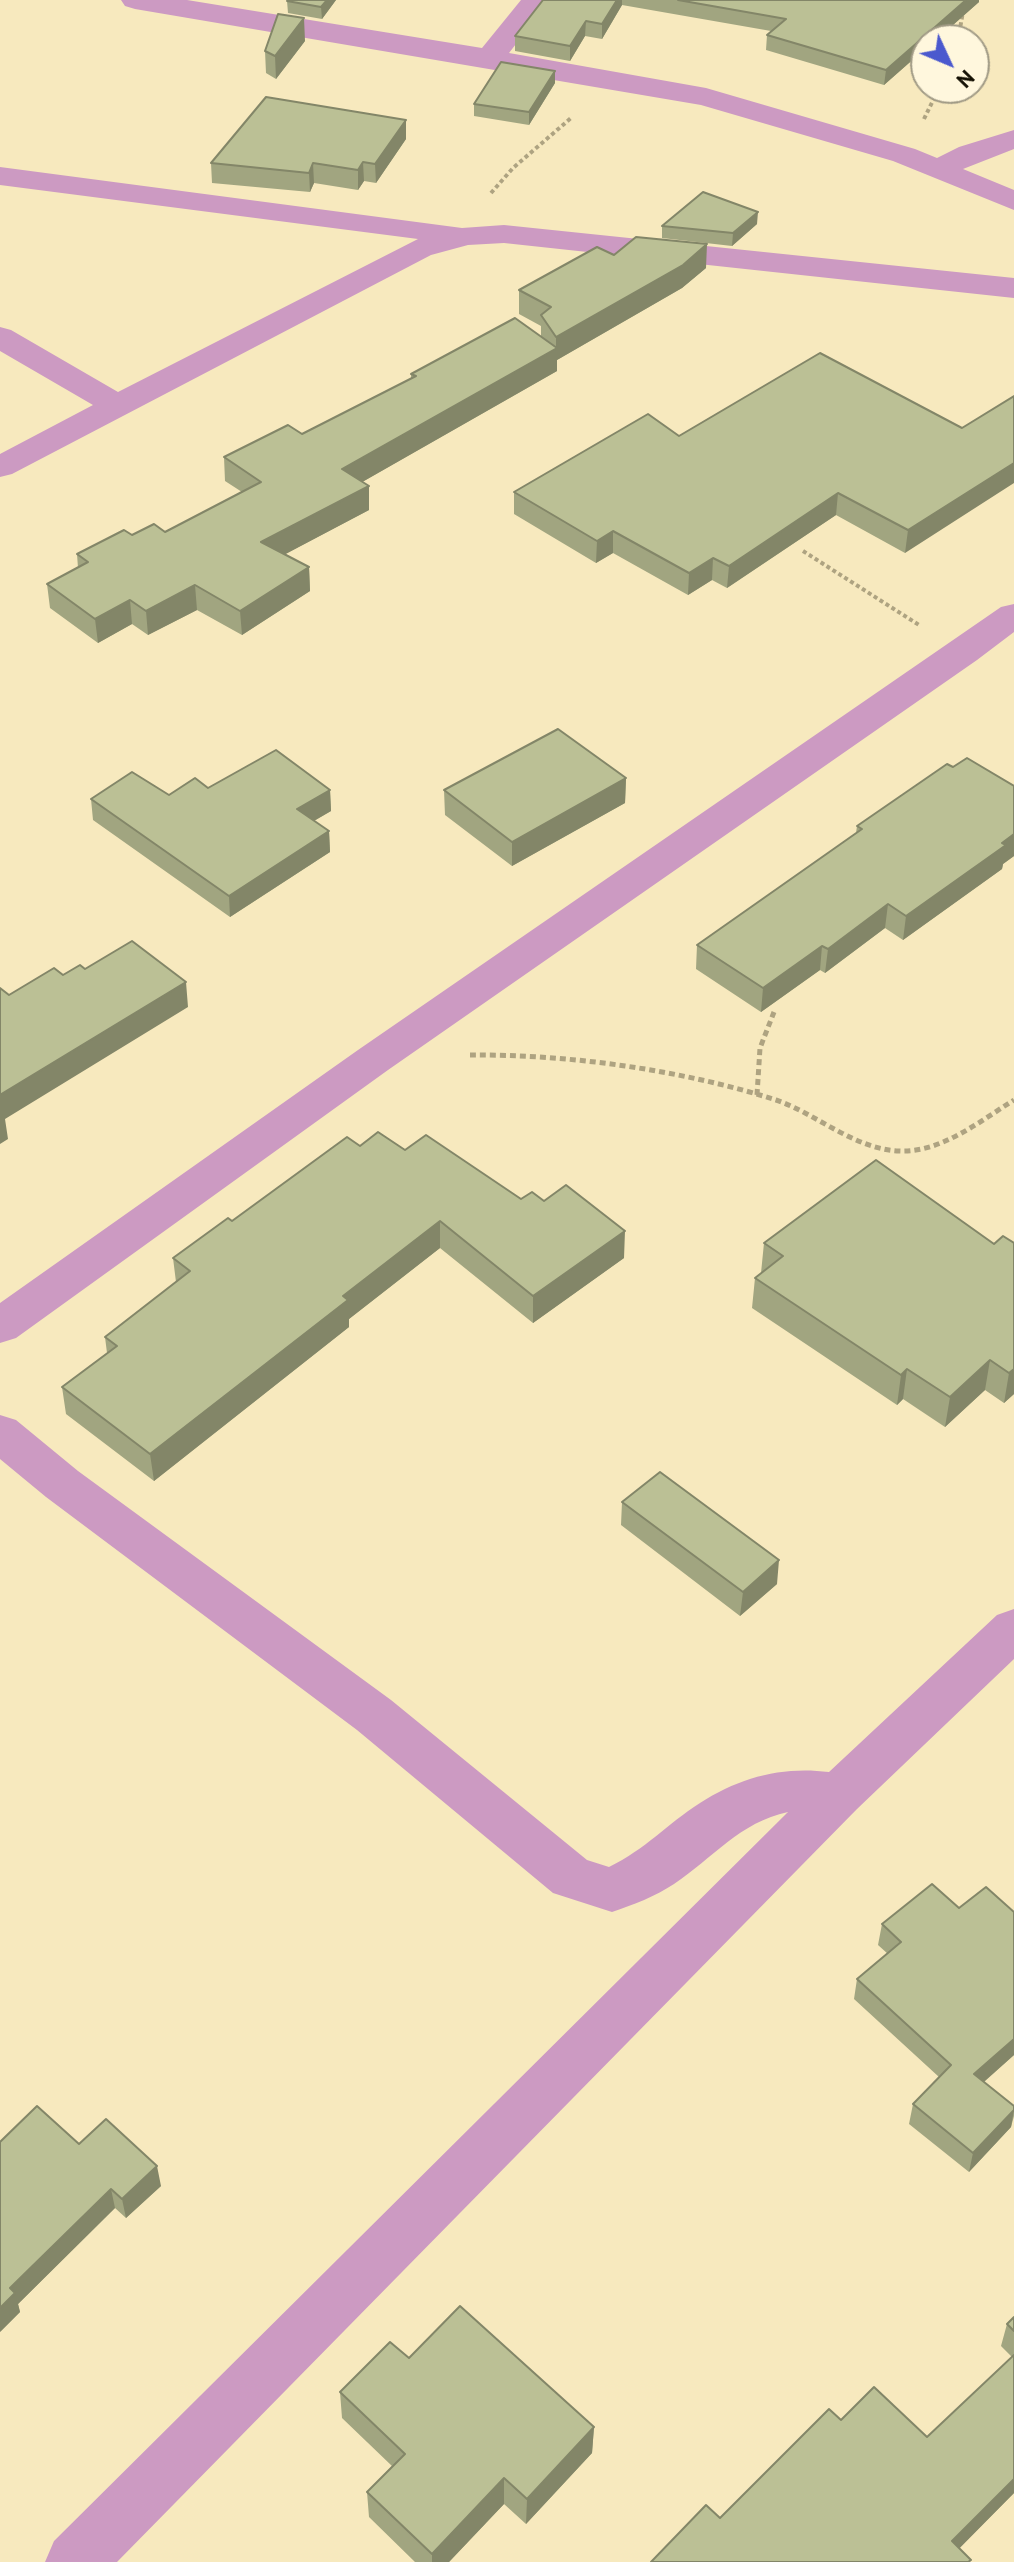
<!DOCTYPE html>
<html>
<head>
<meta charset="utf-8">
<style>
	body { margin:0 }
	#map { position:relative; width:1014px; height:2562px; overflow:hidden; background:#f7e9be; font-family:"PT Sans",sans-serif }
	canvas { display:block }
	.north { position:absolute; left:910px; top:24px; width:80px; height:80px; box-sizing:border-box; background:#fff7dd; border:2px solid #a09a85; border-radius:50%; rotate:134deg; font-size:22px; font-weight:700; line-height:32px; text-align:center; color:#120e01 }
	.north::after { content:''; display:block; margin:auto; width:28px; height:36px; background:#4b59ce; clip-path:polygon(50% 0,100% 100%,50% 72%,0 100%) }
</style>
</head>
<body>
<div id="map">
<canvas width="1014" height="2562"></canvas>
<div class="north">N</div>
</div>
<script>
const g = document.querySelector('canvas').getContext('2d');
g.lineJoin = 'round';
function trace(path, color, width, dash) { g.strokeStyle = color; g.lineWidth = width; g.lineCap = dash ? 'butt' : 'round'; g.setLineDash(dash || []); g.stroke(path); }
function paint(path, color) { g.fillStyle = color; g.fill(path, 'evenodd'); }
trace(new Path2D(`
	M958,40L965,0
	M924,119L939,88
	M491,193L513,168L571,118
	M803,551L919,625`), '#aea381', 4, [4, 3]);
trace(new Path2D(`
	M470,1055C567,1054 683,1070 776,1100C817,1114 854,1149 899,1151C941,1153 980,1121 1014,1100
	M757,1095L760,1048L774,1012`), '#aea381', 5, [6, 4]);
paint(new Path2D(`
	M121,0H187L482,48L521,0H550L509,53L706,88L915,149L937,158L959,147L1014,130V149L963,169L1014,190V210L893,161L701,105L135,9L125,6Z
	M0,167L462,228L504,225L1014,278V298L504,243L468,245L431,255L12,474L0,477V454L93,405L0,351V327L11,330L118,392L418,239L0,185Z
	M1014,604V632L977,660L388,1070L16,1338L0,1343V1303L358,1050L1001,607Z
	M0,1415L16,1420L78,1471L391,1700L587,1860L609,1867C646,1849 667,1824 700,1803C740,1777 783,1766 829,1772L997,1615L1014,1609V1659L857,1809L117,2562H45L54,2541L788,1812C740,1822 713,1858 674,1884C656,1896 633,1905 612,1912L553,1893L357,1730L46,1497L0,1459Z`), '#cc9ac2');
paint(new Path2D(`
	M336,0L322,19L288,13L287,1Z
	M543,0H979V2L936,40H926V48L884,85L766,50L767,35L771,31L622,5L602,39L585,36L570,61L515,51V36Z
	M305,41L276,79L266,73L265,51Z
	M555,83L529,125L474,116V104Z
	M406,120V139L376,183L364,181L358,190L314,183L310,192L212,183L211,163Z
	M757,224L732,246L662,238V226Z
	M614,255L706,268L682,288L557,360V371L362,482L369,510L285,554L309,567L310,591L242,635L197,610L148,635L132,624L98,643L50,608L47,584L78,568L77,554L132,535L165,532L242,492L225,481L224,457L302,434L411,379V374L541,336V326L519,314V290Z
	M962,428L905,553L836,515L727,588L712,580L688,595L613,553L596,563L514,514V492L679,436Z
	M953,767L1014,786V856L1003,864L1002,869L903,940L885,928L825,973L820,970L761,1012L696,969L697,945L856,833L857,826Z
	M626,778L625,803L512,866L445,815L444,790Z
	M208,788L330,790L331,811L314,821L329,831L330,852L230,917L93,820L91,799L169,795Z
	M360,1146L405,1150L521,1199L624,1258L533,1323L440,1248L349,1319V1327L154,1481L66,1414L62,1387L107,1353L105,1337L176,1282L173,1258Z
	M764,1243L994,1244L1014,1394L1004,1403L985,1390L945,1427L903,1399L897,1405L752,1308L755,1278L761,1273Z
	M622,1502L777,1584L740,1616L621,1525Z
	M959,1908L1014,1912V2055L984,2082L1014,2106V2116L1011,2127L969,2172L909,2124L913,2104L939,2077L854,1999L857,1979L888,1954L878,1945L882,1924Z
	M79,2144L161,2186L126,2218L115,2208L18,2304L20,2312L0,2332Z
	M1014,2317V2493L959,2548L971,2560L970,2562H651L720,2518L841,2420L927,2437L1012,2357L1001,2346L1007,2324Z
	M409,2358L594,2427L592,2453L526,2524L504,2504L449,2562H415L369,2517L367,2492L392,2466L342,2418L340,2392Z`), '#a1a580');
paint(new Path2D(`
	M327,0H336L322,19L321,7Z
	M617,0H622V5L602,39V24Z
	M966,0H979V2L936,40H926V48L884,85L886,70Z
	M304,18L305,41L276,79L275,56Z
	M586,21L585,36L570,61V46Z
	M555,71V83L529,125V112Z
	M406,120V139L376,183L375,164Z
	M363,162L364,181L358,190V170Z
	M313,163L314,183L310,192L309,173Z
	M758,212L757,224L732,246L733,233Z
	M707,244L706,268L682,288L557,360V371L343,493L342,469L556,348V337Z
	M1014,463V483L905,553L908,530Z
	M369,486V510L263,566L261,542Z
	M838,493L836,515L727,588L729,566Z
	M613,531V553L596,563L597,541Z
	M713,558L712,580L688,595L689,573Z
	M309,567L310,591L242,635L240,611Z
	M195,585L197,610L148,635L146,611Z
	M130,600L132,624L98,643L95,619Z
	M626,778L625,803L512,866V842Z
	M330,790L331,811L298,830L297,809Z
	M329,831L330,852L230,917L229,896Z
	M1014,834V856L1003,864L1002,869L903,940L906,916Z
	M888,904L885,928L825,973L828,949Z
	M822,946L820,970L761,1012L763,988Z
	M186,982L188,1007L5,1119L8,1139L0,1144V1095Z
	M440,1221V1248L349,1319V1327L154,1481L150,1454L343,1296Z
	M625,1231L624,1258L533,1323V1296Z
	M990,1360L985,1390L945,1427L950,1397Z
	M907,1369L903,1399L897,1405L901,1375Z
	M1014,1369V1394L1004,1403L1009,1373Z
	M779,1560L777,1584L740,1616L743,1592Z
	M1014,2039V2055L970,2094L974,2074Z
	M1014,2110L1011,2127L969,2172L973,2153Z
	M157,2166L161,2186L126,2218L122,2199Z
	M111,2189L115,2208L18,2304L20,2312L0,2332V2308L10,2288Z
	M594,2427L592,2453L526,2524L527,2499Z
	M504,2478V2504L449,2562H432V2554Z
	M1014,2479V2493L946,2562L952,2541Z`), '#838668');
const building = new Path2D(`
	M288,0H327L321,7L287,1Z
	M543,0H617L602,24L586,21L570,46L515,36Z
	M678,0H966L886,70L767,35L786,19Z
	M278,14L304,18L275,56L265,51Z
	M501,62L555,71L529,112L474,104Z
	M266,97L406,120L375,164L363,162L358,170L313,163L309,173L211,163Z
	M703,192L758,212L733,233L662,226Z
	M636,237L707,244L683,265L556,337L541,315L551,307L519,290L597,247L614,255Z
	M515,318L557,348L342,469L369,486L261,542L309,567L240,611L195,585L146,611L130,600L95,619L47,584L88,562L77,554L124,530L132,535L154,524L165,532L261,482L224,457L288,425L302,434L416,376L411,374Z
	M820,353L962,428L1014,396V463L908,530L838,493L729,566L713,558L689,573L613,531L597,541L514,492L648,414L679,436Z
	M558,729L626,778L512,842L444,790Z
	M276,750L330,790L297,809L329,831L229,896L91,799L132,772L169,795L195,778L208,788Z
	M967,758L1014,786V834L1002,843L1006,845L906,916L888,904L828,949L822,946L763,988L697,945L862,829L857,826L947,764L953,767Z
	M132,941L186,982L0,1095V988L9,995L54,968L63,975L80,965L85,969Z
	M378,1132L405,1150L426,1135L521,1199L532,1192L544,1201L566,1185L625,1231L533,1296L440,1221L343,1296L348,1300L150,1454L62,1387L117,1346L105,1337L190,1271L173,1258L228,1218L232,1221L347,1137L360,1146Z
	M876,1160L994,1244L1003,1236L1014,1243V1369L1009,1373L990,1360L950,1397L907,1369L901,1375L755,1278L783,1256L764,1243Z
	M660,1472L779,1560L743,1592L622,1502Z
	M932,1884L959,1908L986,1887L1014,1912V2039L974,2074L1014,2106V2110L973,2153L913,2104L951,2065L857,1979L901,1942L882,1924Z
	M37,2106L79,2144L106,2119L157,2166L122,2199L111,2189L10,2288L15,2293L0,2308V2142Z
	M460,2306L594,2427L527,2499L504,2478L432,2554L367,2492L405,2454L340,2392L390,2342L409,2358Z
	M1014,2317V2331L1007,2324Z
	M1014,2355V2479L952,2541L971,2560L968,2562H651L706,2505L720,2518L829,2409L841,2420L874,2387L927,2437Z`);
paint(building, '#bbc095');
trace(building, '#838668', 2);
</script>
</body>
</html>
